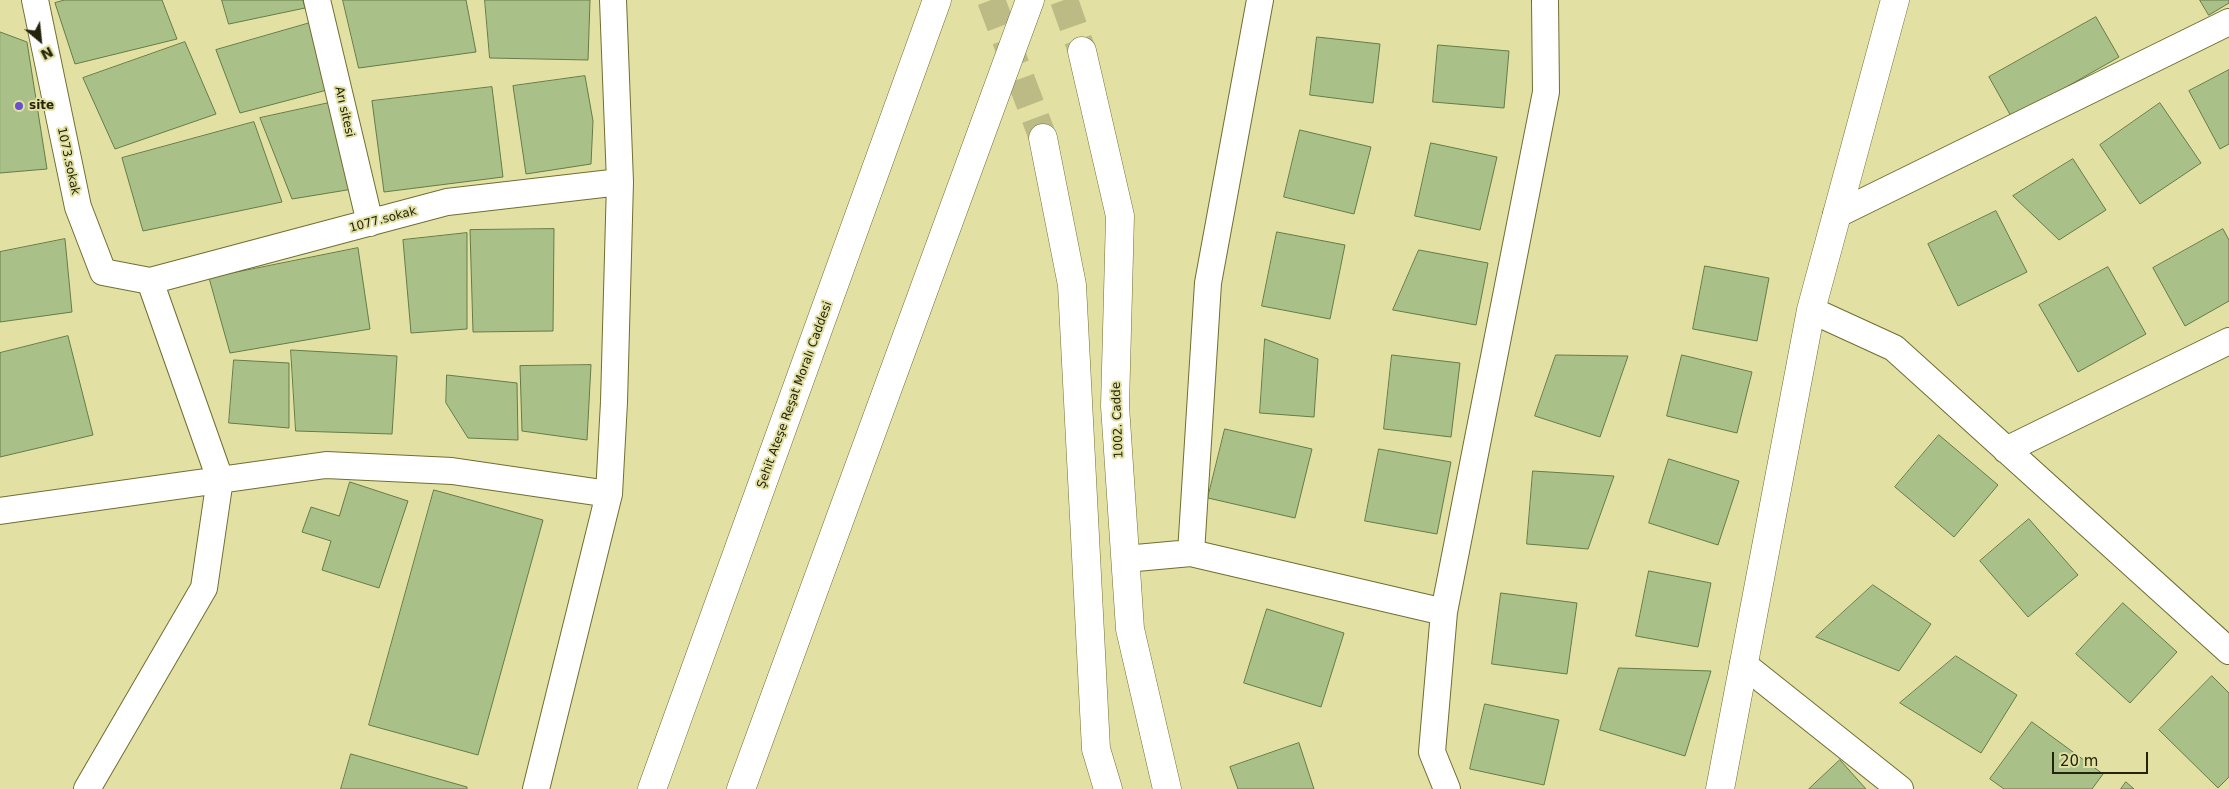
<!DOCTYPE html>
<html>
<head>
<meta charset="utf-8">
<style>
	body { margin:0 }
	#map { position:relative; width:2229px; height:789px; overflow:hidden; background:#e2e1a3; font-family:"DejaVu Sans",sans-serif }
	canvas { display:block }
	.north { position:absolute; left:15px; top:15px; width:50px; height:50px; -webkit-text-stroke:4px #e2e1a3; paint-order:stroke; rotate:152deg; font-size:14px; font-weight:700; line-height:20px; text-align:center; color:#24230b }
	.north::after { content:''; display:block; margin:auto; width:18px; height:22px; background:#24230b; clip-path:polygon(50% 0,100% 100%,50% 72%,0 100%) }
	.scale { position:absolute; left:2052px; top:752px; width:96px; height:22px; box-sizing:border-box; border:2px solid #24230b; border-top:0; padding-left:6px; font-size:15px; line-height:18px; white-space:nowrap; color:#24230b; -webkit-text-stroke:4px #e2e1a3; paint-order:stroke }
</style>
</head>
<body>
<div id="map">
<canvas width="2229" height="789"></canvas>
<div class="north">N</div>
<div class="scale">20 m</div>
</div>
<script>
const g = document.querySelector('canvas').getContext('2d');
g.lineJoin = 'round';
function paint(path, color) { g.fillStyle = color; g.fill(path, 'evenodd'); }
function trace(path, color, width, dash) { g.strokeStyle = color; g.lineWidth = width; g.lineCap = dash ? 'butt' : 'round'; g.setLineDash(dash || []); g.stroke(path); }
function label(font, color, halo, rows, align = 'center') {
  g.font = font + ' "DejaVu Sans",sans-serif'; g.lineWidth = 4; g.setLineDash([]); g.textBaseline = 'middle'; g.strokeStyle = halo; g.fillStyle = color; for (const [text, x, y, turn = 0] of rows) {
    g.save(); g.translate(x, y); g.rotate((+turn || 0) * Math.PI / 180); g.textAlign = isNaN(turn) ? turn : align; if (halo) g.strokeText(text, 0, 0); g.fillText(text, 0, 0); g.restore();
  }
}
const building = new Path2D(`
	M65,0H162L177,39L75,64L55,3Z
	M222,0H303L305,8L229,24Z
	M343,0H466L476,52L359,68Z
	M485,0H590L588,60L490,58Z
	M2200,0H2229V3L2209,15Z
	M2096,17L2119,57L2012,118L1989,77Z
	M310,23L327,90L240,113L216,50Z
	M0,32L27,42L47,169L0,173Z
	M1317,37L1380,44L1373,103L1310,95Z
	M185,42L216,114L115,149L83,78Z
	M1438,45L1509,51L1504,108L1433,102Z
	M2229,70V144L2220,149L2189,91Z
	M585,76L593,121L591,164L526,174L513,86Z
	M492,87L503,177L384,192L372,101Z
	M329,103L353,189L292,199L260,118Z
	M2160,103L2201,163L2140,204L2100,145Z
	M254,122L282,202L143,231L122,158Z
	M1300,130L1371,147L1354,214L1284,197Z
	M1431,143L1497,157L1480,230L1415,216Z
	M2073,159L2106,210L2059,240L2013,196Z
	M1996,211L2027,272L1958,306L1928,244Z
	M554,229L553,331L473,332L470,230Z
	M2223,229L2229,240V301L2185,326L2153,268Z
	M1277,232L1345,245L1330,319L1262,306Z
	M467,233V329L411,333L403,240Z
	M65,239L72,312L0,322V252Z
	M358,248L370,329L230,353L209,278Z
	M1419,250L1488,263L1476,325L1393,310Z
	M1705,266L1769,278L1757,341L1693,329Z
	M2108,267L2146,334L2078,372L2039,305Z
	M68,336L93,435L0,457V353Z
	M1265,339L1318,359L1314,417L1260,413Z
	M291,350L397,356L392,434L296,431Z
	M1392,355L1460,363L1451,437L1384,429Z
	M1556,355L1628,356L1600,437L1535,416Z
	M1682,355L1752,372L1737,433L1667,416Z
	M234,360L289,363V428L229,423Z
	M591,365L587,440L522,431L520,366Z
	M447,375L517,383L518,440L468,438L446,403Z
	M1225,429L1312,449L1295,518L1208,498Z
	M1939,435L1998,485L1954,537L1895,487Z
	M1379,449L1451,462L1437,534L1365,521Z
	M1669,459L1739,481L1718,545L1649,523Z
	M1533,471L1614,476L1588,549L1527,544Z
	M350,482L408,501L379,588L322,570L331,541L302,532L311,507L339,516Z
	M434,490L543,520L478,755L369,725Z
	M2029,519L2078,575L2028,617L1980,561Z
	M1649,571L1711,583L1698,647L1636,636Z
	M1873,585L1931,624L1899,671L1816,637Z
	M1501,593L1577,603L1567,674L1492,664Z
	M2123,603L2177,652L2130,703L2076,654Z
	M1267,609L1344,633L1321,707L1244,683Z
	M1956,656L2017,695L1981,753L1900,703Z
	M1619,668L1711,671L1685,756L1600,730Z
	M2212,676L2229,693V777L2218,788L2159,730Z
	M1485,704L1559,720L1544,785L1470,769Z
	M2032,722L2103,774L2092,789H2004L1990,779Z
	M1299,743L1314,789H1238L1230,767Z
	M351,754L467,787V789H341Z
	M1840,760L1866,789H1809Z
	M2126,782L2134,789H2121Z`);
paint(building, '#a9c189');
trace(building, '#657b46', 1);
trace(new Path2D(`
	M991,0L1043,138
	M1064,0L1082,51`), '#bcbb85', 28, [28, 14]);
const minor = new Path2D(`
	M35,0L78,207L103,272L150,281L447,202L620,182
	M317,0L370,223
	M1836,215L2229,22
	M1811,310L1894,348L2229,651
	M2006,450L2229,341
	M0,511L326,465L452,471L609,494
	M1191,553L1208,283L1260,0
	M1125,559L1191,553L1444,612
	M1743,664L1900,789
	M87,789L204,588L220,479L150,281
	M536,789L609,494L614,402L620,182L613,0
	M1447,789L1432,752L1444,612L1546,92L1545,0`);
const tertiary = new Path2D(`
	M1720,789L1811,310L1895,0`);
const secondary = new Path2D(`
	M1082,51L1120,216L1115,406L1130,629L1167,789
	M1043,138L1072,285L1096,749L1108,789
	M652,789L937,0
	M741,789L1030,0`);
trace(minor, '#706e33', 28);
trace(tertiary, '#706e33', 29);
trace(secondary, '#706e33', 29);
trace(minor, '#fff', 26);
trace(tertiary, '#fff', 28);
trace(secondary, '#fff', 28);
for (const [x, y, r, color] of [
	[19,106,5,"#6851cb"]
]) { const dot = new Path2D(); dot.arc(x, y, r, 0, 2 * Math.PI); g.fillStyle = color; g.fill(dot); trace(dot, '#e2e1a3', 2); }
label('bold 12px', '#24230b', '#e2e1a3', [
	["site",29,106]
], 'left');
label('12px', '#24230b', '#e2e1a3', [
	["Arı sitesi",344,112,77],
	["1073.sokak",68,161,78],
	["1077.sokak",383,220,-15],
	["Şehit Ateşe Reşat Moralı Caddesi",795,395,-70],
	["1002. Cadde",1118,420,-92]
]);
</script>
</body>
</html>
